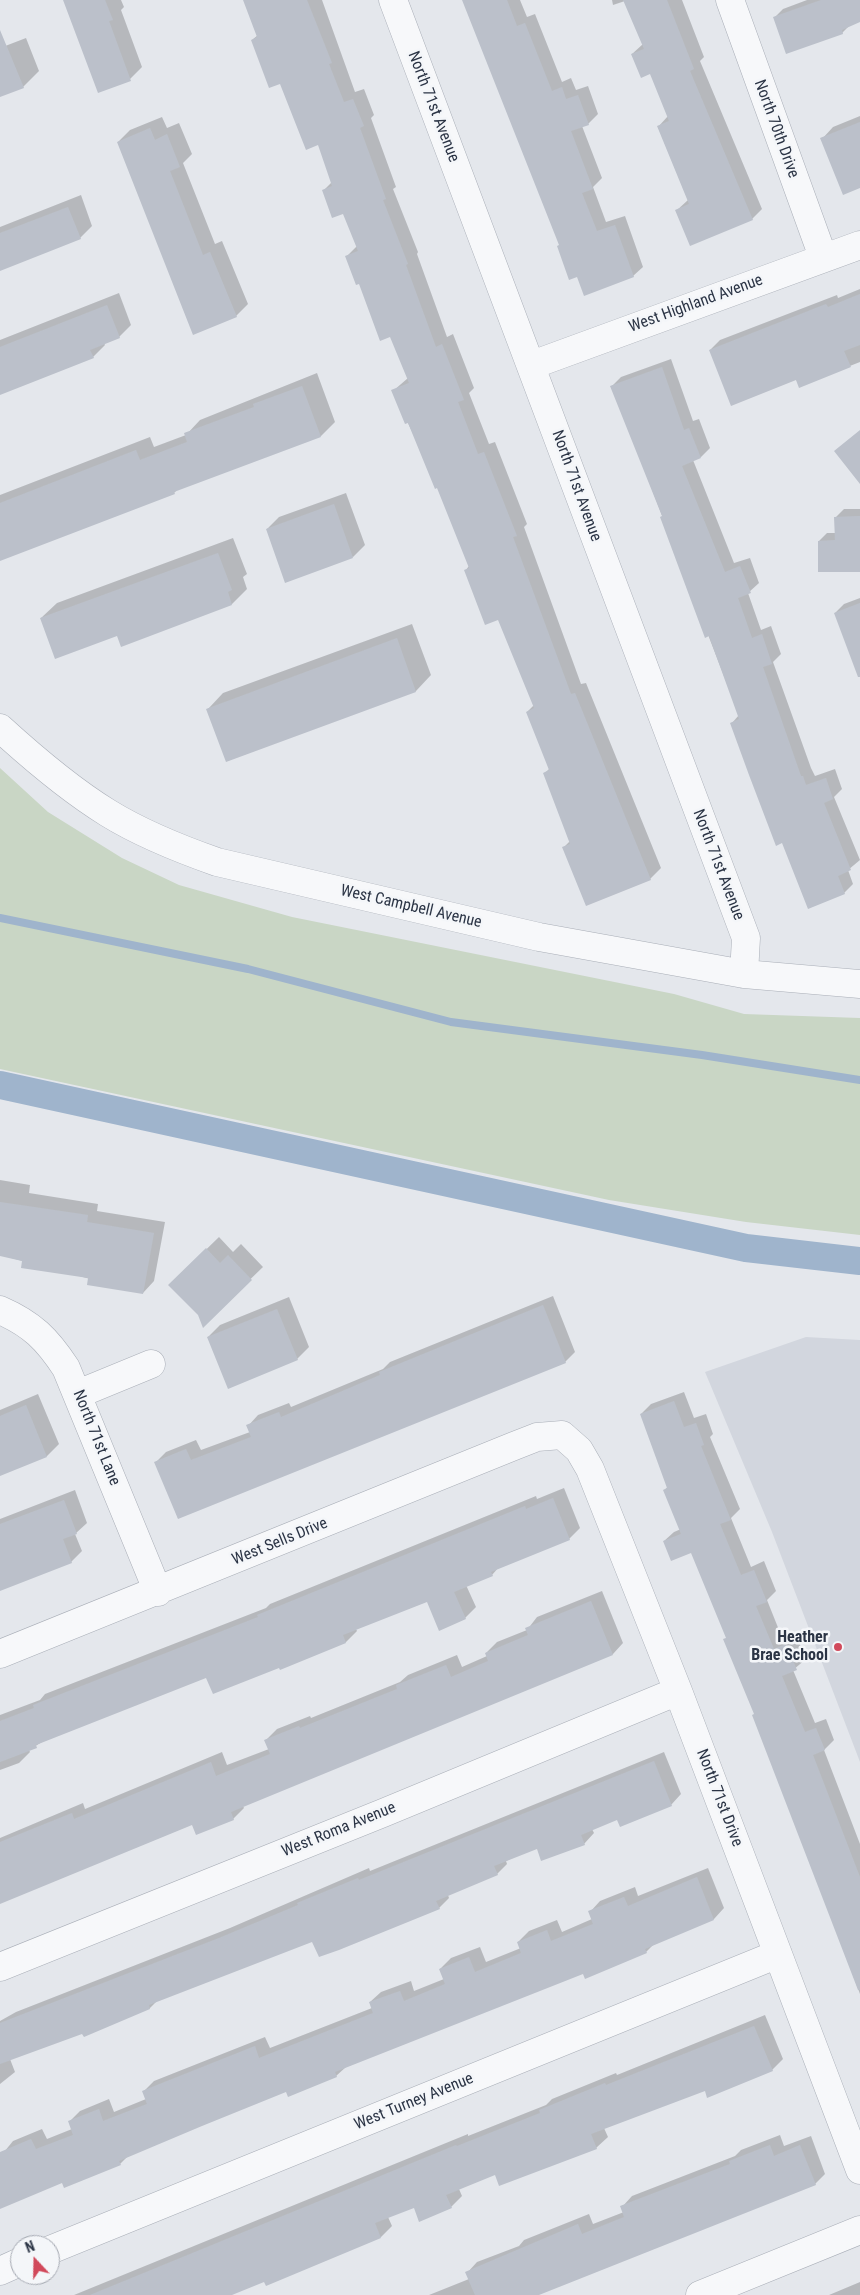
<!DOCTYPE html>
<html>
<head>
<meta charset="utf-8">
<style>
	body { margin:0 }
	#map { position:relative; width:860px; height:2295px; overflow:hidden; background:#e4e7ec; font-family:"Roboto Condensed",sans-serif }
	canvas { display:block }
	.north { position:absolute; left:10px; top:2235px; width:50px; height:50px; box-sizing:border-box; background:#f4f6f9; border:1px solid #a4a8b1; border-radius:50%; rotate:339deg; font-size:14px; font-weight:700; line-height:20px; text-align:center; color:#2b3445 }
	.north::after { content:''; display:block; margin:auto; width:18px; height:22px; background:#d1495b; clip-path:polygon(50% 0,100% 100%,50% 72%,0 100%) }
</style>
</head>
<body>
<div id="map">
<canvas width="860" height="2295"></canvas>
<div class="north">N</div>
</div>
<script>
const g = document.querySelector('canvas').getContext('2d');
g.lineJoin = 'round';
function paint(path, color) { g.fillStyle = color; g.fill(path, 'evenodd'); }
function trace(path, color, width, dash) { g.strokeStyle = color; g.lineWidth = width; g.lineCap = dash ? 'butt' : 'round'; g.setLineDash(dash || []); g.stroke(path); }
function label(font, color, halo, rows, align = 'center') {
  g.font = font + ' "Roboto Condensed",sans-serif'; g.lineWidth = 5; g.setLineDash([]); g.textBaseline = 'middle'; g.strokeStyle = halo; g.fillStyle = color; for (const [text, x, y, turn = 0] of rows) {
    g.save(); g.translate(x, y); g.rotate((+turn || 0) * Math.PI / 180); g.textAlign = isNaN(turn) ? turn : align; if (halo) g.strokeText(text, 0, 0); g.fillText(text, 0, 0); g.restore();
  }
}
paint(new Path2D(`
	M806,1337L860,1340V1762L772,1532L705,1372Z`), '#d2d6de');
paint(new Path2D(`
	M0,768L48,812L122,858L179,885L292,917L674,994L744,1014L860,1018V1235L746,1222L609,1200L0,1069Z`), '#c9d6c5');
paint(new Path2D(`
	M65,0H121L124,7L121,10L142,67L130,79Z
	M245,0H322L355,92L364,89L374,115L371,118L396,187L393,189L418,252L417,254L447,337L453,334L474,388L469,393L489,444L495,442L527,524L524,527L581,684L586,683L661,868L650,879L564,847L571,840L545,773L550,768L527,712L534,705L499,619L465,571L469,566L438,487L393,391L408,378L391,336L346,257L357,246L343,212L324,190L332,182L319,143L252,40L258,35Z
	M463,0H520L527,17L535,14L562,82L571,78L576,90L588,86L598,114L588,124L582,126L602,178L593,187L606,222L625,216L643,267L633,276H578L560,244Z
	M612,0H682L704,57L700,61L762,209L752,219L676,211L688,200L658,127L668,116L651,73L632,54L643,44L625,1L613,5Z
	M807,0H860V21L849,26L842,33L774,18L783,9Z
	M26,38L39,71L23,87L0,96V48Z
	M860,116V186L822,139L833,127Z
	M162,117L167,128L179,123L192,154L183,163L215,244L222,241L248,304L236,316L118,142L130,130Z
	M81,195L92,226L80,238L0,269V227Z
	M860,289V362L799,386L796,379L710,350L720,340L837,295L838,298Z
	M119,293L131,325L119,337L104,343L105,345L93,357L0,394V340Z
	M671,359L693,421L699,419L710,448L701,457L693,460L734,563L750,558L759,583L748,593L761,630L771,626L781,654L773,662L811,768L815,776L835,769L842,789L834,797L860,860L848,870L853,884L844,893L782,842L732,723L739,715L612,386L621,377Z
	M317,373L335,422L321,436L178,489L174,493L0,560V495L150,437L154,447L186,435L200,420Z
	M346,493L365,545L353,557L267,529L279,517Z
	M844,509H860V570L819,541L827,533H836V517Z
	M233,538L247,574L243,577L247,589L232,604L41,618L57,603Z
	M860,598V661L835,613L844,604Z
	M412,624L431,675L416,691L227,761L208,709L223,693Z
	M0,1180L30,1185L29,1193L98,1204L97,1211L165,1222L154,1281L143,1293L0,1255Z
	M219,1237L233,1252L241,1244L263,1267L203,1325L182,1273Z
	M553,1296L575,1352L565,1362L178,1518L156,1462L166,1452L196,1440L201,1450L250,1432L248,1426L258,1415L289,1403L291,1407L383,1369L390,1362Z
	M289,1297L309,1347L297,1359L208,1337L220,1325Z
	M684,1392L694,1418L706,1414L713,1434L710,1437L740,1509L731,1518L751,1567L764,1561L776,1591L767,1600L783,1640L796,1635L806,1659L793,1670L815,1723L826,1719L834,1740L824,1750L860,1844V1994L727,1637L692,1551L664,1541L674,1532L681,1529L665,1490L668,1486L641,1414L651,1404Z
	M38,1394L59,1444L47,1456L0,1475V1410Z
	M564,1488L580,1528L569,1539L499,1567L492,1575L466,1585L476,1607L465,1618L428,1601L356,1629L357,1631L346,1642L213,1692L207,1676L42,1742L29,1750L30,1752L19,1763L0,1770V1715L40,1700L45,1694L266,1608L270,1604L536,1496L537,1499Z
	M75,1490L87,1523L75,1534L82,1551L71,1562L0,1589V1519Z
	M602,1591L623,1643L613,1654L243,1806L244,1808L233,1819L193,1824L0,1903V1838L83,1803L85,1809L222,1752L227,1765L269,1749L266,1740L277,1729L310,1716L311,1718L400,1682L408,1675L457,1655L462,1667L487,1656L486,1653L497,1642L527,1630L537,1617Z
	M664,1752L681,1794L671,1805L618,1818L592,1829L594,1833L584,1844L537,1847L506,1861L507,1864L497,1874L448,1895L449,1898L439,1908L313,1940L158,2000L150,2008L10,2059L15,2072L0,2084V2021L16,2012L230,1928L369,1868L370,1871Z
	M708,1868L724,1908L714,1919L655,1943L646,1952L584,1972L346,2067L336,2076L287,2090L129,2155L120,2164L62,2181L0,2207V2157L13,2141L42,2129L47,2139L72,2129L69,2122L80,2111L109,2099L114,2112L146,2099L144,2091L154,2081L265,2037L270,2048L372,2008L370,2002L381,1992L411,1981L414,1991L444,1979L440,1969L451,1958L480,1947L486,1962L521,1948L518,1942L529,1931L557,1920L562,1932L592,1919L590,1912L600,1901L635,1887L638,1896Z
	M765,2015L783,2059L772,2070L705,2089L604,2128L608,2137L596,2148L496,2173L459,2189L462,2196L451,2207L414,2206L388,2217L392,2226L381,2237L267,2284L265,2280L228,2295H74L468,2134V2136L546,2105L552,2099L616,2073L617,2075Z
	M780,2135L784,2146L811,2136L825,2174L815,2184L536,2295H429L469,2279L467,2273L477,2262L519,2246L524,2240L589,2214L593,2224L624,2212L622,2207L632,2196L735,2156L741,2150Z
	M860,2282V2295H829Z`), '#0003');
trace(new Path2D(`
	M0,918L248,969L451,1022L702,1055L860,1080`), '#9fb4cc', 8);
trace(new Path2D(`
	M0,1085L746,1248L860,1261`), '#9fb4cc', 28);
paint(new Path2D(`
	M63,0H105L113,20L109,21L131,81L98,93Z
	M243,0H307L332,63L329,64L344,102L353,99L364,126L360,128L386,199L383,200L408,264L406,265L436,347L442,344L464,400L458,402L478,454L484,452L517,536L513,537L571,694L575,693L651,880L586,906L562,847L570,844L543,773L549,770L526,712L534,708L498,620L485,625L464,570L469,568L437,488L435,489L408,423L405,424L391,390L409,383L390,337L380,341L359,284L356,285L345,256L358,251L343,214L332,218L322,190L332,186L318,145L306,150L280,84L269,88L251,40L257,37Z
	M462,0H507L517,26L525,23L552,91L562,87L566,99L578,95L589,125L571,131L593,189L582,193L597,231L615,225L634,277L584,296L577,277L569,280L557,246L559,245Z
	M623,0H667L694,69L690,71L753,220L690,246L675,210L689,204L657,126L669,121L650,74L641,78L631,54L644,49Z
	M821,0H860V22L842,30L843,34L786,54L773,17Z
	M0,30L24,88L0,97Z
	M860,122V188L843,195L820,138Z
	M150,128L155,140L167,134L180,167L170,171L203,255L210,252L237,317L193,335L117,142Z
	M68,207L81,239L0,271V233Z
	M860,294V345L844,351L851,367L799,388L796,380L731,406L709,350L826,304L828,307Z
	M107,305L120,338L90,350L94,358L0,395V347Z
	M662,367L684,430L689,428L701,458L682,466L725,572L740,566L751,593L738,598L752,638L762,634L772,664L763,667L801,776H803L806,785L826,778L833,799L824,803L851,870L838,876L845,894L808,909L782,843L776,846L749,775L730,723L739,719L709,636L705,638L660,517L662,516L610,386Z
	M302,386L321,437L174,492L175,494L0,561V503L136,450L140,460L187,442L184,433L254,407L253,404Z
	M860,430V484L834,451Z
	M334,504L353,558L285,583L266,529Z
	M860,516V572H818V541L835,540L834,517Z
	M218,553L232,590L228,592L232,605L121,647L117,636L55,659L40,618Z
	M860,603V677H858L834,613Z
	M397,638L416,692L226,762L206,709Z
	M0,1202L88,1215L87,1222L154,1233L143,1294L87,1285L88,1278L21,1268L22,1261L0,1256Z
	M206,1248L220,1263L228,1255L252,1280L203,1328L198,1315L168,1285Z
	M543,1305L566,1363L178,1519L154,1462L186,1449L191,1460L251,1437L246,1425L279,1412L281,1417L380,1375L379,1372Z
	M277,1309L298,1360L228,1389L207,1337Z
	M674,1401L684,1427L696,1423L704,1445L701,1446L731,1520L720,1524L741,1575L754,1570L767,1602L756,1606L774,1649L786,1644L797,1670L782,1676L805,1732L816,1728L825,1750L813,1755L860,1877V1990H858L752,1715L754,1714L723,1639L726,1638L691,1553L671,1561L663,1541L681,1534L663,1490L667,1488L640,1414Z
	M26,1405L47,1457L0,1476V1416Z
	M553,1498L570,1540L491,1572L493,1576L454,1592L466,1619L439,1631L427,1602L343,1635L346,1643L280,1670L279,1668L213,1694L206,1678L36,1745L37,1748L0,1762V1721L34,1708L33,1705L258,1617L257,1615L525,1506L526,1509Z
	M64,1500L77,1534L63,1539L72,1563L0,1591V1524Z
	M591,1601L613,1655L231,1812L234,1820L196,1835L192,1825L0,1904V1842L72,1813L74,1819L211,1762L216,1776L270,1754L264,1740L299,1726L300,1728L397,1689L396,1685L446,1665L451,1677L488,1661L485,1653L528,1635L525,1628Z
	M654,1761L672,1806L620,1827L617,1820L581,1835L585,1845L541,1861L537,1849L494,1866L498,1875L436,1901L440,1909L339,1950L319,1957L312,1942L149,2005L150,2009L84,2037L82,2034L0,2064V2023L219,1938L298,1905L297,1903L358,1878L359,1880Z
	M697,1877L714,1920L645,1949L647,1953L585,1979L583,1974L335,2072L337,2077L288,2097L286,2092L202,2126L119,2161L121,2165L64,2188L62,2183L0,2209V2152L31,2139L36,2149L73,2135L68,2121L99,2109L103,2121L147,2104L142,2091L255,2046L259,2058L373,2013L369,2002L400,1991L404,2001L445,1984L439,1969L469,1957L475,1972L521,1953L517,1942L547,1930L551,1941L593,1924L588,1911L624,1897L628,1906Z
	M754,2026L773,2071L707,2098L705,2091L591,2134L597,2149L499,2186L495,2175L446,2195L452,2208L419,2222L414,2208L375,2223L381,2238L266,2286L264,2282L232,2295H90L456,2145L457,2146L540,2113L539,2110L605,2083L606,2085Z
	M770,2145L774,2156L800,2145L816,2185L539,2295H475L465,2272L578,2224L582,2234L624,2217L620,2206L730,2164L729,2161Z`), '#bbc0ca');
const minor = new Path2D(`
	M393,0L746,938L744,974
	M730,0L823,257
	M532,365L860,245
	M0,728C34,759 69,789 108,813C142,834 180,849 217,862L539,937L744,974L860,984
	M0,1310C32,1324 47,1339 66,1368L158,1592
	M78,1394L151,1364
	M0,1654L514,1446L537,1437L562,1435L579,1450L590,1469L678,1691L860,2170
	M0,1967L383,1813L678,1691
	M50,2250L778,1954
	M0,2271L20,2262
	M700,2295L860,2230`);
trace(minor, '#a9aeb7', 29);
trace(minor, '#f7f8fa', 28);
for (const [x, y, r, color] of [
	[838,1647,5,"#d1495b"]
]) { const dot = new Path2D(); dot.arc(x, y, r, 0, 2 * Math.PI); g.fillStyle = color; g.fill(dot); trace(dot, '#f4f6f9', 2); }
label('16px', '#2b3445', '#f4f6f9', [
	["North 71st Avenue",433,107,69],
	["North 70th Drive",776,129,70],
	["West Highland Avenue",696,304,-20],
	["North 71st Avenue",576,486,70],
	["North 71st Avenue",718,865,69],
	["West Campbell Avenue",411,907,13],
	["North 71st Lane",96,1438,68],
	["West Sells Drive",280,1542,-22],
	["North 71st Drive",719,1798,69],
	["West Roma Avenue",339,1830,-22],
	["West Turney Avenue",414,2102,-22]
]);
label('bold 16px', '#2b3445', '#f4f6f9', [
	["Heather",828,1638],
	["Brae School",828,1656]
], 'right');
</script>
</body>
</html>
